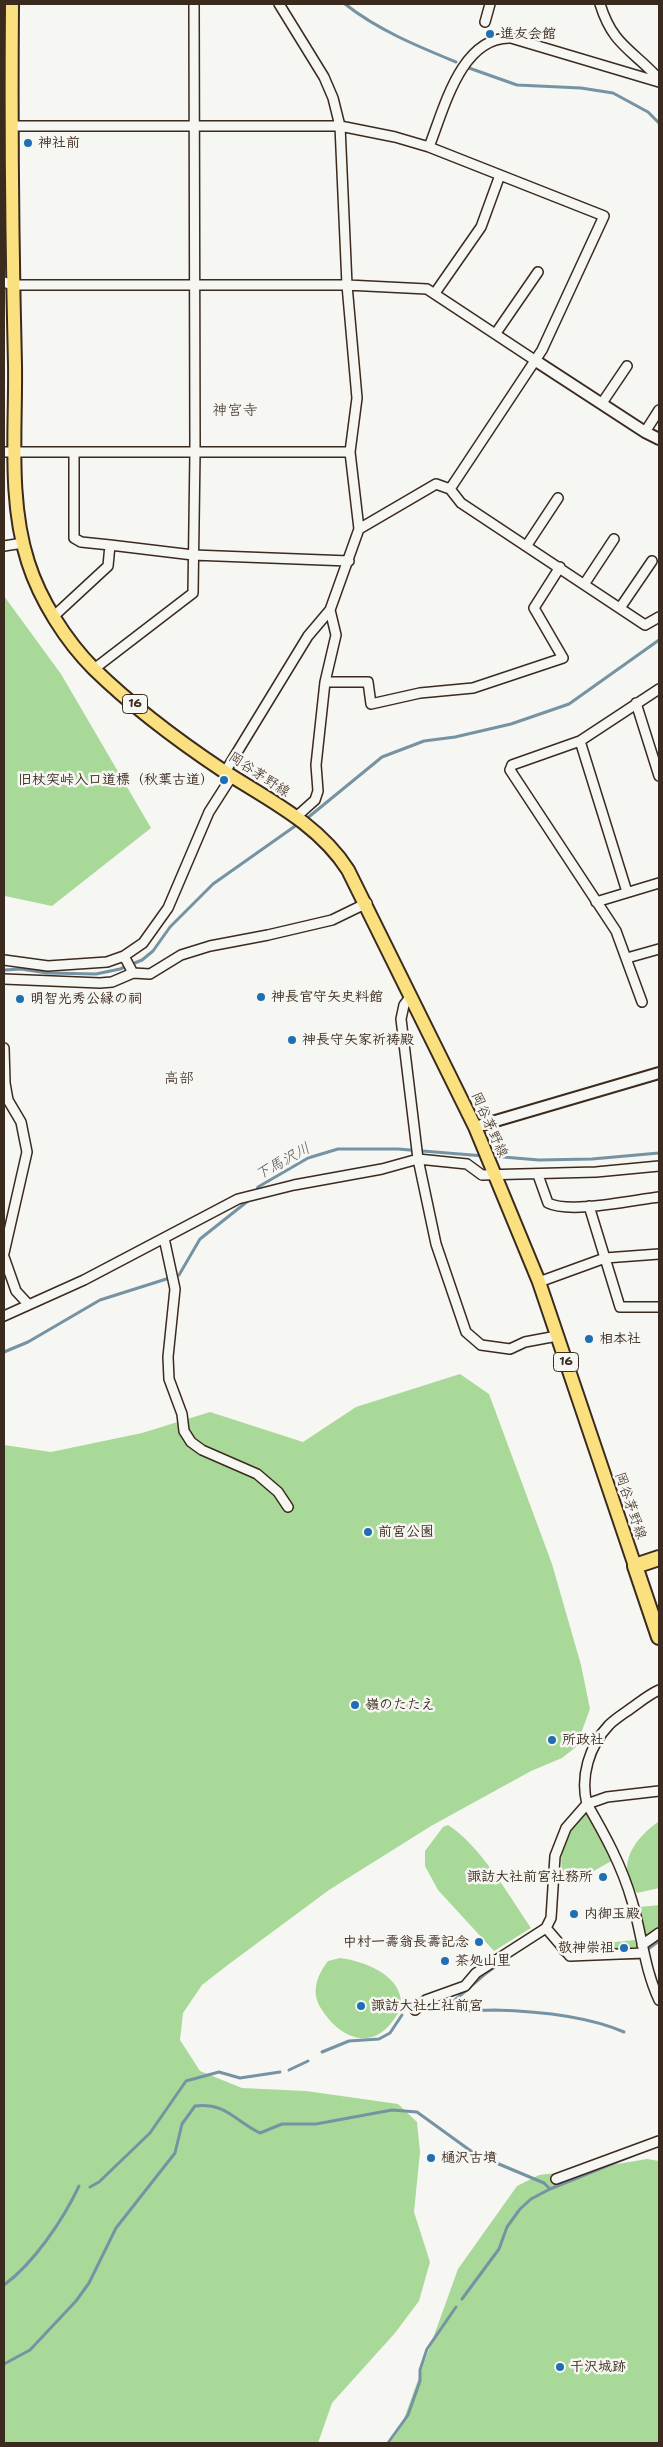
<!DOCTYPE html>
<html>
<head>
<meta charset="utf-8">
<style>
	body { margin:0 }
	#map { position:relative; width:663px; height:2447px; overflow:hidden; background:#f6f6f2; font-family:"Shantell Sans",sans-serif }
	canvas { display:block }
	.frame { position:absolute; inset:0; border:5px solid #3b2a1e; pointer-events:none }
</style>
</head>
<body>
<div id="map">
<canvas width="663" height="2447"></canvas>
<div class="frame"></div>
</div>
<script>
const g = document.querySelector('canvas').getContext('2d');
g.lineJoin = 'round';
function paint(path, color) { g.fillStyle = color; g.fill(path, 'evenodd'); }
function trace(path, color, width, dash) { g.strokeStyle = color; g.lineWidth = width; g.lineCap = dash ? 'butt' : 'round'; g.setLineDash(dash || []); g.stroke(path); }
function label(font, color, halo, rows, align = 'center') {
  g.font = font + ' "Shantell Sans","Klee One",sans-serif'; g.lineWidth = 5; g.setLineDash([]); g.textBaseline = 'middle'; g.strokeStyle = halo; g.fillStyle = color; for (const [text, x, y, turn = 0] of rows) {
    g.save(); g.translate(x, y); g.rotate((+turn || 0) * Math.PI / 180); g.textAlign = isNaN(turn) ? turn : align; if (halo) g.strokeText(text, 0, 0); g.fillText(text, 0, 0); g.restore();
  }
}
paint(new Path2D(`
	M4,596L61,674L151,828L52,906L5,896L4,891Z
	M460,1374L489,1394L552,1564L581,1665L590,1709L576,1747L562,1758L531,1771L431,1826L329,1890L229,1964L202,1985L183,2013L180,2040L200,2071L242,2088L306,2091L398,2104L417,2122L420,2152L414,2212L430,2262L419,2301L395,2333L332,2403L318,2443H4V1445L51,1452L142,1433L210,1412L303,1442L356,1407Z
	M587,1811L613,1860L580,1879H570L563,1874C557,1848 568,1827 587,1811Z
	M659,1821V1888L637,1893C614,1864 635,1839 659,1821Z
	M448,1825C480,1845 510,1897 531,1928L494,1951L438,1890L425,1866V1851L443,1827Z
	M659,1905V1929L646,1938L643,1937L637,1910L640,1907Z
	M635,1940L638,1949L605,1951L606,1943Z
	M340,1958C363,1961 399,1974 401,2001C402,2008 396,2017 392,2022C369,2052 339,2036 322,2010C310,1993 317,1975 328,1961Z
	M647,2159L659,2161V2443H390L401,2427L458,2269L517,2186L539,2175L582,2170Z`), '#a9d999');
trace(new Path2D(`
	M345,4C378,30 417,46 456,62
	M469,68L517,85L581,88L613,93L648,112L659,123
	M305,820L382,757L424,741L455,737L511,724L569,704L659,640
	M4,970L21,969L47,973L96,974L120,969L142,960L153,951L170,927L213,884L298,824
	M491,1156L539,1160L592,1159L659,1153
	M256,1192L258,1187L308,1158L338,1149H398L484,1156
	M4,1352L28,1342L100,1300L179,1275L200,1239L253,1197
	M556,1946L561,1954L569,1959
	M648,1949L659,1941
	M617,1958H638
	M450,2004C459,2014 481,2010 494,2010C534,2011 587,2016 624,2032
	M448,2006L485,1974L513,1954
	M427,2008H439
	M322,2052L349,2041L379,2039L390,2033L402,2015
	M289,2070L308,2061
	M90,2187L99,2182L150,2133L186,2081L219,2072L240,2078L280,2072
	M4,2285C34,2263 63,2220 79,2186
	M462,2299L499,2249L507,2227L520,2209L531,2199L550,2189
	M4,2364L30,2350L76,2301L89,2283L116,2228L175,2153L182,2124L195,2106C225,2102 235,2121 260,2133L282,2124H316L392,2110L417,2112L475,2154L544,2183L550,2189L646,2150
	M388,2443L408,2415L420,2381V2370L427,2349L456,2307`), '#7593a3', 3);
const minor = new Path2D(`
	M600,4C613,46 632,49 659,79
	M485,22L490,4
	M11,126H340L395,137L429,147L604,216L542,350L450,489
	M429,147C444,109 461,36 511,38L659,82
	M4,282L12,285H347L427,289L536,361
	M435,293L481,227L500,175
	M496,333L538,272
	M602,403L627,366
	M645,432L659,410
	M4,452H350
	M74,453V538L81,542L110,545
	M359,529L436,484L450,489L461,503L645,625L659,617
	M527,545L558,498
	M4,546L23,543
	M585,583L614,539
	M620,608L652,561
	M54,616L108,566L110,545L193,555L349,561
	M94,669L193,593L195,452L194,4
	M325,682H368L371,704L420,693L473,688L563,658L534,608L560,567
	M636,703L659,776
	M580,741L627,892
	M225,772L308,636L330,610L359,529L350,452L357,398L347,285L340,126L333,98L324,77L279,4
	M296,817L315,800L318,791L316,765L325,682L336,635L330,610
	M596,902L659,883
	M124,956L133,973
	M627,958L659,949
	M4,960L48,966L107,962L124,956L143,943L168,908L209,812L232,776
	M4,979L100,983L112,982L133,973L150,974L181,955L210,946L268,935L332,920L367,903
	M411,996L404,1005L401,1019L418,1159L436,1244L466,1332L481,1345L510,1349L525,1342L557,1336
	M642,1002L616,931L510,770L512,765L580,741L659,689
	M4,1048L5,1083L8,1100L21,1122L27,1152L4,1253
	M538,1175L548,1203C570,1214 633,1200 659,1197
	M589,1206L620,1307H659
	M164,1238L175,1289L168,1357L169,1379L182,1414L184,1431L191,1442L202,1450L257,1474L278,1492L288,1507
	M4,1257L16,1291L28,1304
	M539,1282L605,1258L659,1254
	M4,1316L84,1280L238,1199L294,1185L382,1169L418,1159L467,1164L482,1175L596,1172L659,1166
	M659,1690C648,1695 640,1702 630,1709C623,1714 615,1719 609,1725C589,1746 580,1777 587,1804C605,1835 622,1866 632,1901C642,1934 644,1968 659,2000
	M546,1928L570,1956L644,1953
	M642,1945L659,1933
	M415,2010L426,2000L465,1986L476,1973L546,1928L551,1918L555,1856L566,1828L587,1804L607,1797L659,1791
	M556,2179L659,2141`);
const tertiary = new Path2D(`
	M536,361L645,432L659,439
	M475,1127L659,1073`);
const primary = new Path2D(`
	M12,4C11,124 12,244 15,365C16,429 8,500 28,562C40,600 66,641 94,669C133,707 177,740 222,770C267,799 318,823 348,870L475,1127L539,1282L635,1566`);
const trunk = new Path2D(`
	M659,1558L635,1566L659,1637`);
trace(minor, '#3b2a1e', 12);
trace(tertiary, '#3b2a1e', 14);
trace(primary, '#3b2a1e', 16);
trace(trunk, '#3b2a1e', 18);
trace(minor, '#f6f6f2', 9);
trace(tertiary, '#f6f6f2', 10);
trace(primary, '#fbe080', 12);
trace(trunk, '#fbe080', 14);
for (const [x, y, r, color] of [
	[490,34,5,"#1f6fb2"],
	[28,143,5,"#1f6fb2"],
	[224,780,5,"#1f6fb2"],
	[261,997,5,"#1f6fb2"],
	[20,999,5,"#1f6fb2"],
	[292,1040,5,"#1f6fb2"],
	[589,1339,5,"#1f6fb2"],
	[368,1532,5,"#1f6fb2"],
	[355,1705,5,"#1f6fb2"],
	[552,1740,5,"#1f6fb2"],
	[603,1877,5,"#1f6fb2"],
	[574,1914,5,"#1f6fb2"],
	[479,1942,5,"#1f6fb2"],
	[624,1948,5,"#1f6fb2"],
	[445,1961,5,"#1f6fb2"],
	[361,2006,5,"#1f6fb2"],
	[431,2158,5,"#1f6fb2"],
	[560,2367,5,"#1f6fb2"]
]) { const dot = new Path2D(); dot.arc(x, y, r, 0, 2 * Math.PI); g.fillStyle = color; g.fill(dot); trace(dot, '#f6f6f2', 2); }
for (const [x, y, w] of [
	[135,704,25],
	[566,1362,25]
]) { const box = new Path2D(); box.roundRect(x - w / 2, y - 9.5, w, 19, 4); g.fillStyle = '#f6f6f2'; g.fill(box); trace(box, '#3b2a1e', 1); }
label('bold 12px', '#3b2a1e', null, [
	["16",135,704],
	["16",566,1362]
]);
label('bold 14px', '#3b2a1e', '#f6f6f2', [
	["進友会館",500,34],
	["神社前",38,143],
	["旧杖突峠入口道標（秋葉古道）",214,780,"right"],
	["神長官守矢史料館",271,997],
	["明智光秀公縁の祠",30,999],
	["神長守矢家祈祷殿",302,1040],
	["相本社",599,1339],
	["前宮公園",378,1532],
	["嶺のたたえ",365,1705],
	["所政社",562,1740],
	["諏訪大社前宮社務所",593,1877,"right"],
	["内御玉殿",584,1914],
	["中村一壽翁長壽記念",469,1942,"right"],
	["敬神崇祖",614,1948,"right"],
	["茶処山里",455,1961],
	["諏訪大社上社前宮",371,2006],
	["樋沢古墳",441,2158],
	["干沢城跡",570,2367]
], 'left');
label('14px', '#3b2a1e', '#f6f6f2', [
	["岡谷茅野線",259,775,33],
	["岡谷茅野線",489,1125,66],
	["岡谷茅野線",630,1506,71]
]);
label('15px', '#3b2a1e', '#f6f6f2', [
	["神宮寺",235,411],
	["高部",179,1079]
]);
label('italic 15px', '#535656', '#f6f6f2', [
	["下馬沢川",283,1162,-29]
]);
</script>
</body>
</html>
